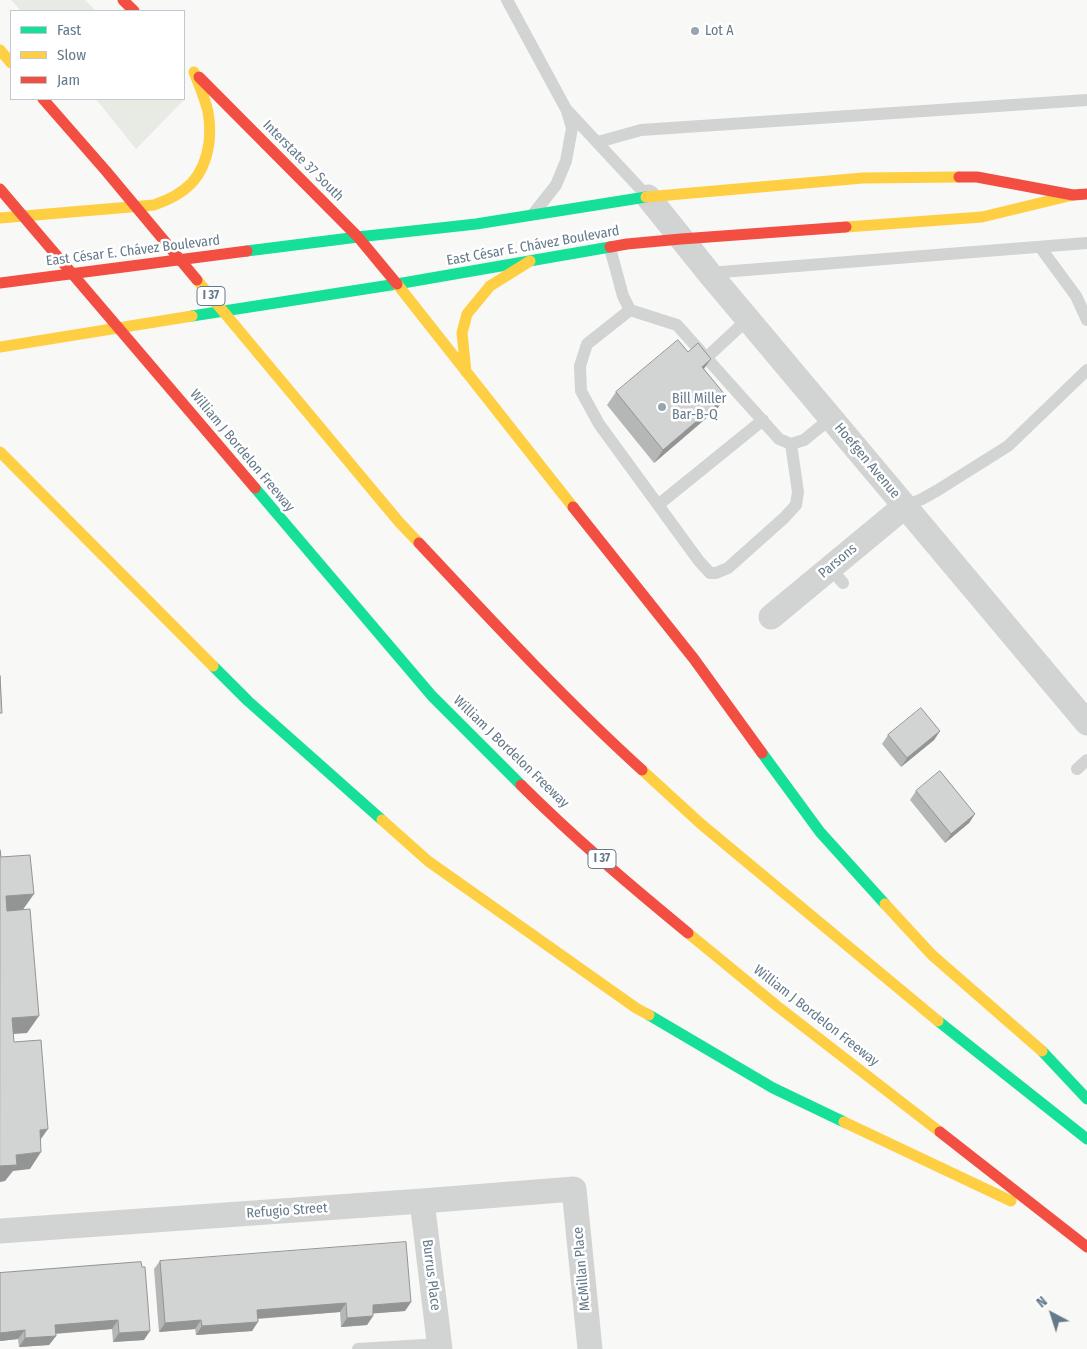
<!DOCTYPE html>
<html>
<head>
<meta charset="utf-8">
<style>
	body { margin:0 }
	#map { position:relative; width:1087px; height:1349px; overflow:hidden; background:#f8f8f6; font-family:"Fira Sans Condensed",sans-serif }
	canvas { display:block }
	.legend { position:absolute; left:10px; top:10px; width:175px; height:90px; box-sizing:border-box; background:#fff; border:1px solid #c1c9d0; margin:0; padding:6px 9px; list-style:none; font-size:15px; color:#64798a }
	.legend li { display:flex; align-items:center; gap:10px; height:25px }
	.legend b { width:25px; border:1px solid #c1c9d0 }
	.north { position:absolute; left:1027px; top:1289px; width:50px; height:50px; -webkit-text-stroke:4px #fff; paint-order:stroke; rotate:320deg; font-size:14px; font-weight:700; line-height:20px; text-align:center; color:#64798a }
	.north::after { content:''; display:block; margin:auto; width:18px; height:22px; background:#64798a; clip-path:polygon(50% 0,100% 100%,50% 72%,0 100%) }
</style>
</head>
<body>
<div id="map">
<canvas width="1087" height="1349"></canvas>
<ul class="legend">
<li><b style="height:6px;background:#16e098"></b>Fast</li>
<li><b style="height:6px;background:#ffcf43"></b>Slow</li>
<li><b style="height:6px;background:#f24e42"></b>Jam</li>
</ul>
<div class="north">N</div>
</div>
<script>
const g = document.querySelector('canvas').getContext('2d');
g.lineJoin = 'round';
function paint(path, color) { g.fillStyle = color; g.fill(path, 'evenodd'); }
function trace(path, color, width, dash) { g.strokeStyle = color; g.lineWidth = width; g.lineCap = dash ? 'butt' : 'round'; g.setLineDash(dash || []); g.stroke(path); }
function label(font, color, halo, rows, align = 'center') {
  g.font = font + ' "Fira Sans Condensed",sans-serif'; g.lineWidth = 5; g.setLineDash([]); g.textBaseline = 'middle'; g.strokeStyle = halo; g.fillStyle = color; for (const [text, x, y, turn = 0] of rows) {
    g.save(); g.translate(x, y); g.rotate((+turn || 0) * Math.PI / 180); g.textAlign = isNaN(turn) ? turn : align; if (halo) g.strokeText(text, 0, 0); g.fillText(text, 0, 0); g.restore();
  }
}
paint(new Path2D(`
	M11,0H85L96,11H21Z
	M96,99H182L184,100L136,149Z`), '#e8ebe4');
trace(new Path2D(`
	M507,0L566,109L648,197
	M598,142L641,130L1087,100
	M534,213L556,185L566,161L572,128L567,111
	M1040,247L1076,296L1087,320
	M610,248L623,296L630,310L677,325L779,439L791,444L804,440L831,418
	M709,273L1087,243
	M630,310L587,344L580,366L581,391L599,424L699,561L710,573H716L728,568L784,518L796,505L798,492L791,444
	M706,358L748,319
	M658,505L763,420
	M905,506L922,499L938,490L1008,446L1087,370
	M830,568L843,583
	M1077,769L1087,760
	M358,1349L440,1344`), '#d2d3d3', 12);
trace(new Path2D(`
	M648,197L709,273L1087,723
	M771,617L905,506
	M422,1201L440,1349
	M0,1231L422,1201L574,1189L590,1349`), '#d2d3d3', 25);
trace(new Path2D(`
	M247,251L358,237L476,224L646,197
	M192,316L397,284L610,247
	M255,488L432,696L521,785
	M213,666L248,701L382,820
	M762,753L820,832L885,904
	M649,1015L773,1088L844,1122
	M938,1021L1087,1139
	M1042,1051L1087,1099`), '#16e098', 11);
trace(new Path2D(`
	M0,50L11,63
	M646,197L863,178L959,177
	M0,218L154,205C186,194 204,178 209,143C210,133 210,122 208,112C205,98 199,85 194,72
	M846,227L982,217L1073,195
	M197,280L399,522L419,543
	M397,284L573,507
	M0,347L192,316
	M466,372L462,333L467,314L490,286L530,261
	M0,452L213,666
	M642,770L701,824L938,1021
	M382,820L428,861L636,1008L649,1015
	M885,904L932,955L1042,1051
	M688,933L777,1006L940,1132
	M844,1122L1011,1201`), '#ffcf43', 11);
trace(new Path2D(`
	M123,0L134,11
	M199,77L358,237L397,284
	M43,99L106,171L197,280
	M959,177H977L1073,195L1087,194
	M0,189L255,488
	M610,247L627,244L681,239L846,227
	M0,283L247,251
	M573,507L694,659L762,753
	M419,543C491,620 564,699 642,770
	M521,785C574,838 631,886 688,933
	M940,1132L1087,1247`), '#f24e42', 11);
paint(new Path2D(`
	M688,352L711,359L704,369L726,396L717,409L654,463L607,405L616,392Z
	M940,731L934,740L901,767L882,744L888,735Z
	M916,791L975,814L969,823L945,843L910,800Z
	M160,1261L411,1302L405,1311L373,1313V1316L367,1325L341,1327L340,1312L258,1319L252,1331L196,1335L195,1329L159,1332L154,1269Z
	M141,1262L144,1340L113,1342L112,1329L56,1334V1336L49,1345L19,1347L18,1339L0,1341V1273Z`), '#b5b6b6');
paint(new Path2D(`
	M711,359L701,372L702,367Z
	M726,396L717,409L654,463L663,450Z
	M940,731L934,740L901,767L907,758Z
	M975,814L969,823L945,843L951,834Z
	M34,894L22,911L0,913L6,896Z
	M39,1016L27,1033L0,1035L12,1018Z
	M48,1129L36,1146L40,1130Z
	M41,1152L30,1169L13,1171L5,1181L0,1182V1166L16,1155Z
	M411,1302L405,1311L367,1314L373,1305Z
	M346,1303L340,1312L251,1319L257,1310Z
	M373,1316L367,1325L341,1327L347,1318Z
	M118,1320L112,1329L49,1334L55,1325Z
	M201,1320L195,1329L159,1332L165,1323Z
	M258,1322L252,1331L196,1335L202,1326Z
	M25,1330L18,1339L0,1341V1333Z
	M150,1331L144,1340L113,1342L119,1333Z
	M56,1336L49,1345L19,1347L25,1338Z`), '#939494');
const building = new Path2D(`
	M678,340L688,352L698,343L711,359L702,367L726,396L663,450L616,392Z
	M0,676L2,713H0Z
	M921,708L940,731L907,758L888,735Z
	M940,771L975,814L951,834L916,791Z
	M0,850L1,857L30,855L34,894L6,896L7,911L30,909L39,1016L12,1018L14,1042L41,1040L48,1129L40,1130L41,1152L16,1155L17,1165L0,1166Z
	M406,1242L411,1302L373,1305V1316L347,1318L346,1303L257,1310L258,1322L202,1326L201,1320L165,1323L160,1261Z
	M141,1262L142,1267H145L150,1331L119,1333L118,1320L55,1325L56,1336L25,1338V1330L0,1333V1273Z`);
paint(building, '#d2d4d4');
trace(building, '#939494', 1);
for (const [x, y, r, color] of [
	[695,31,5,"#98a5b0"],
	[662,407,5,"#98a5b0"]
]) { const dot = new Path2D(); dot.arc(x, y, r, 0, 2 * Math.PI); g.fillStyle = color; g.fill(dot); trace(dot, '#fff', 2); }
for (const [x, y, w] of [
	[211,296,28],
	[602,859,28]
]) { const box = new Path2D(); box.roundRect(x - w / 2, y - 9.5, w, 19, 4); g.fillStyle = '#fff'; g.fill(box); trace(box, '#64798a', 1); }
label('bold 12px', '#64798a', null, [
	["I 37",211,296],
	["I 37",602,859]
]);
label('14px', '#64798a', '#fff', [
	["Lot A",705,31],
	["Bill Miller",672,399],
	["Bar-B-Q",672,415]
], 'left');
label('14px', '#64798a', '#fff', [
	["Interstate 37 South",303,161,45],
	["East César E. Chávez Boulevard",533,246,-10],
	["East César E. Chávez Boulevard",133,251,-7],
	["William J Bordelon Freeway",242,451,50],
	["Hoefgen Avenue",867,461,50],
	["Parsons",838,561,-40],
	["William J Bordelon Freeway",511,752,44],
	["William J Bordelon Freeway",816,1016,38],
	["Refugio Street",287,1211,-4],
	["McMillan Place",582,1269,-95],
	["Burrus Place",431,1275,83]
]);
</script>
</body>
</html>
